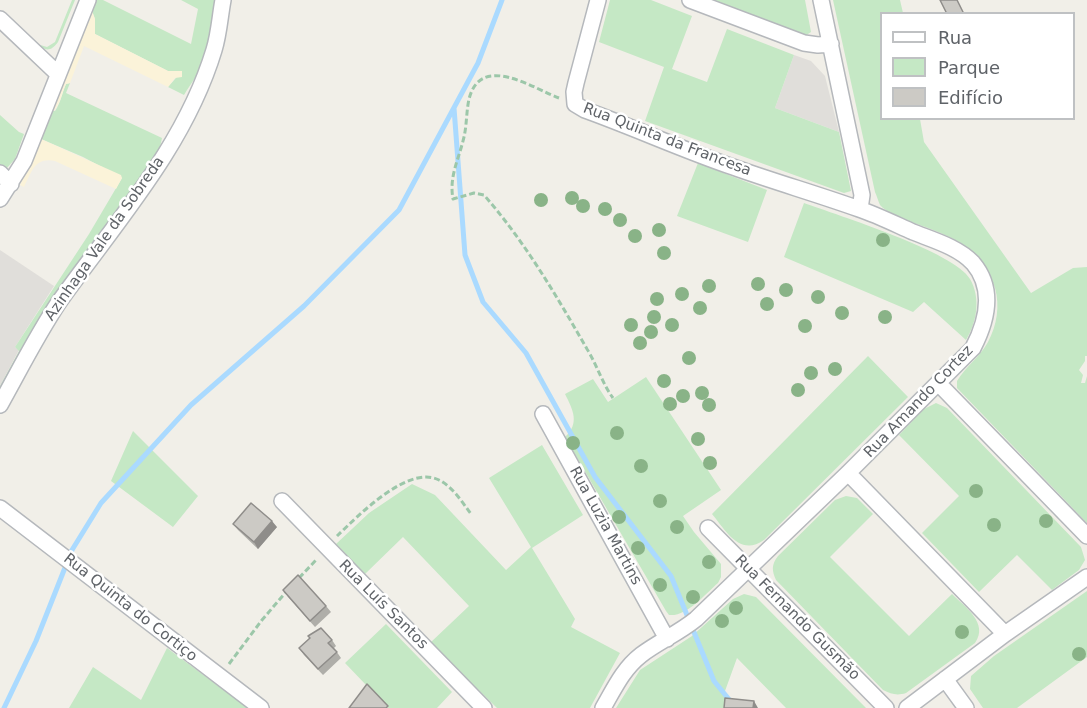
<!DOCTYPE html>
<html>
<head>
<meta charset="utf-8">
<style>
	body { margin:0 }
	#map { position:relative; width:1087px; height:708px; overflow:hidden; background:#f1efe8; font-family:"DejaVu Sans",sans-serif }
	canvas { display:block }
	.legend { position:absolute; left:880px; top:12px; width:195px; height:108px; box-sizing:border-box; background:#fff; border:2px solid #bfc1c3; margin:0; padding:8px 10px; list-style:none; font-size:18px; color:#5f6368 }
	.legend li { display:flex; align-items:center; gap:12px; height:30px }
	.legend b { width:30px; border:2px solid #bfc1c3 }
</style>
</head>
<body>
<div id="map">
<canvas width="1087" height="708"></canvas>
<ul class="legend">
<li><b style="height:8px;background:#fff"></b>Rua</li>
<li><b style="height:16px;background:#c5e8c5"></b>Parque</li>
<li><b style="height:16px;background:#cccac5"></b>Edifício</li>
</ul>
</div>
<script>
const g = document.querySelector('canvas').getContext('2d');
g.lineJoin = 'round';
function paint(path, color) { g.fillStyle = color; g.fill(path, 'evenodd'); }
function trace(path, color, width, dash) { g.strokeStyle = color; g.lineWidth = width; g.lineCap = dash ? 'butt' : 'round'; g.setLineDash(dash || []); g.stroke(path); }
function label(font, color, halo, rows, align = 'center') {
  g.font = font + ' "DejaVu Sans",sans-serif'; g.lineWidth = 5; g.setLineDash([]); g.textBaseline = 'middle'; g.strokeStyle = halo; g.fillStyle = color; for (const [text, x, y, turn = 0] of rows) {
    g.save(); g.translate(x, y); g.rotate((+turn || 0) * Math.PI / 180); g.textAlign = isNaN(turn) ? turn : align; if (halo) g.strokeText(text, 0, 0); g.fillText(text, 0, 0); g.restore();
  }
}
paint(new Path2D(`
	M794,55L811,61L825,76L839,132L775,108Z
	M0,250L54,286L15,347L19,350L0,386Z`), '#e0deda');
paint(new Path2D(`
	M72,0H75L58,42C51,52 45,51 37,44L47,47L55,42Z
	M97,0H103L191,44L198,9L181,0H216C213,20 208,60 197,75C193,81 188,88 184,95L168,87L182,71H168L95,34V19L92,11Z
	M610,0H651L692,16L672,69L707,82L727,29L794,55L775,108L839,132L851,191L844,193L645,121L664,67L599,42Z
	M711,0H805L811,32L805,36H801Z
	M833,0H900L903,13L882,14V118L920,119L924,142L1031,293L1073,268L1087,267V356H1085V361L1079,370L1083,375L1081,383H1085L1087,376V523L957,388V381C966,366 980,357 988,342C997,325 1000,306 995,288C981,242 944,235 904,219C896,215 886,212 880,205C878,201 877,196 875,192Z
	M70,83L66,93L162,138L159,152L0,394V386L19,351L15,347L89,234L122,178L83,157L41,139L52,110L55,111C61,102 62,93 66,84Z
	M0,115L19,132L24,134L15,159L7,168L0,167Z
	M698,163L767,190L748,242L677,216Z
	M804,203C837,215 955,252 970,279C981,298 977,322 966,340L924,302L913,312L784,257Z
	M868,356L908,397L764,540C740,557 726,531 712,514Z
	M646,377L721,490L683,516L694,532L721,564V577L718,583C705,594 687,617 669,615L666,611L565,437C580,423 573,410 565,394L593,379L608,402Z
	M936,403L947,408L1081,547L1085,560L1079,570L1052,590L1017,555L979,592L922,533L959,496L899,435L924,409Z
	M133,431L198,496L173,527L111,481Z
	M542,445L583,515L532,548L575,619L571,627L620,653L590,708H497L430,643L469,606L403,537L365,574L336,544L369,513L412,484L435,495L506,570L531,547L489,478Z
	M846,496L857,498L873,514L830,557L909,636L952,594C965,607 989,623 975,643L906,693C897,696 891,694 883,690L776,580C772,571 771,565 778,556L835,500Z
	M1087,591V657L1017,708H983L970,689L971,676L994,656Z
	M744,594L756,597L866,708H786L737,658L725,691V708H616L640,670L692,636L733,599Z
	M386,624L452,692L437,708H388L345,663Z
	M167,648L248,708H69L93,667L141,700Z`), '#c5e8c5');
paint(new Path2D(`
	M92,11L95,19V34L168,71H182V77L175,78L168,87L84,46L70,83L66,84C61,95 62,100 54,111L52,110Z
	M41,139L121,175L122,178L116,189L55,161C35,157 32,171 24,187L20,185Z`), '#fbf3d9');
trace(new Path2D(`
	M454,108L465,255L483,302L526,353L595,477L671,576L714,681L736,708
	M4,708L36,641L72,550L101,503L191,405L304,306L399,210L478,63L502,0`), '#aadaff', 5);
const street = new Path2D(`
	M598,0L576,83L574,92L575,104L585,110C635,128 683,150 733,167C775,182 817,194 859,209C877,215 895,224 913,232C933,240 958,247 973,263C995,289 987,321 973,348L848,473L696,619C679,633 658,642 641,655C623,669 614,689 603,708
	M690,0L804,43L818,45L831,44
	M821,0L862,195L860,209
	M0,19L58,74
	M0,173L11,184
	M0,199L24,161L88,0
	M938,383L1087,536
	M0,405C19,371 37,335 59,302C116,222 185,146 214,50C219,34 220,16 223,0
	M543,414L667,639
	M848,473L1005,634
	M282,501L484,708
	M0,508L261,708
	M708,528L886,708
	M945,679L966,708
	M907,708L1005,634L1087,577`);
trace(street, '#b5b8bc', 18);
trace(new Path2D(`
	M559,98C534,89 481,52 469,99C466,113 467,127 463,141C458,161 449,177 453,199L474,193L484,195C525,242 556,295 587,349C597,365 602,383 613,398
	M337,536C357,517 408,464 439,480C453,487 462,502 471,514
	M299,578L317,559
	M229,664L262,620L286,592`), '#9cc7a9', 3, [6, 3]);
trace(street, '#fff', 15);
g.fillStyle = '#89b387';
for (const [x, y] of [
	[572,198],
	[541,200],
	[583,206],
	[605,209],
	[620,220],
	[659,230],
	[635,236],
	[883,240],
	[664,253],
	[758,284],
	[709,286],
	[786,290],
	[682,294],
	[818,297],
	[657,299],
	[767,304],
	[700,308],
	[842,313],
	[654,317],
	[885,317],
	[631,325],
	[672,325],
	[805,326],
	[651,332],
	[640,343],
	[689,358],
	[835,369],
	[811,373],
	[664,381],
	[798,390],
	[702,393],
	[683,396],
	[670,404],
	[709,405],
	[617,433],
	[698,439],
	[573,443],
	[710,463],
	[641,466],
	[976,491],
	[660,501],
	[619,517],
	[1046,521],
	[994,525],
	[677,527],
	[638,548],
	[709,562],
	[660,585],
	[693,597],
	[736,608],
	[722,621],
	[962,632],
	[1079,654]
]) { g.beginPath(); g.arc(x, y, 7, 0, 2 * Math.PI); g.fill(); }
paint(new Path2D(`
	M233,524L277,527L258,549L238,530Z
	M283,590L326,606L331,612L315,627L288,597Z
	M310,638L332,640L336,646L334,648L341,658L323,675L304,655L299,648Z`), '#afaea9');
paint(new Path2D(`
	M272,521L277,527L258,549L254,542Z
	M754,701L758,708H753Z`), '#8f8d8a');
const building = new Path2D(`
	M940,0H957L964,14H947Z
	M251,503L272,521L254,542L233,524Z
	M298,575L326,606L310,621L283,590Z
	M321,628L332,640L328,643L337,652L318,669L299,648L310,638L308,636Z
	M367,684L388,706L386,708H349Z
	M725,698L754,701L753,708H724Z`);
paint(building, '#cccac5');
trace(building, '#8f8d8a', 1.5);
label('15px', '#5f6368', '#fff', [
	["Rua Quinta da Francesa",667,140,21],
	["Azinhaga Vale da Sobreda",105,239,-55],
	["Rua Amando Cortez",919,402,-46],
	["Rua Luzia Martins",605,526,61],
	["Rua Luís Santos",383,605,45],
	["Rua Quinta do Cortiço",130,608,38],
	["Rua Fernando Gusmão",797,618,45]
]);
</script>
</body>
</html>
